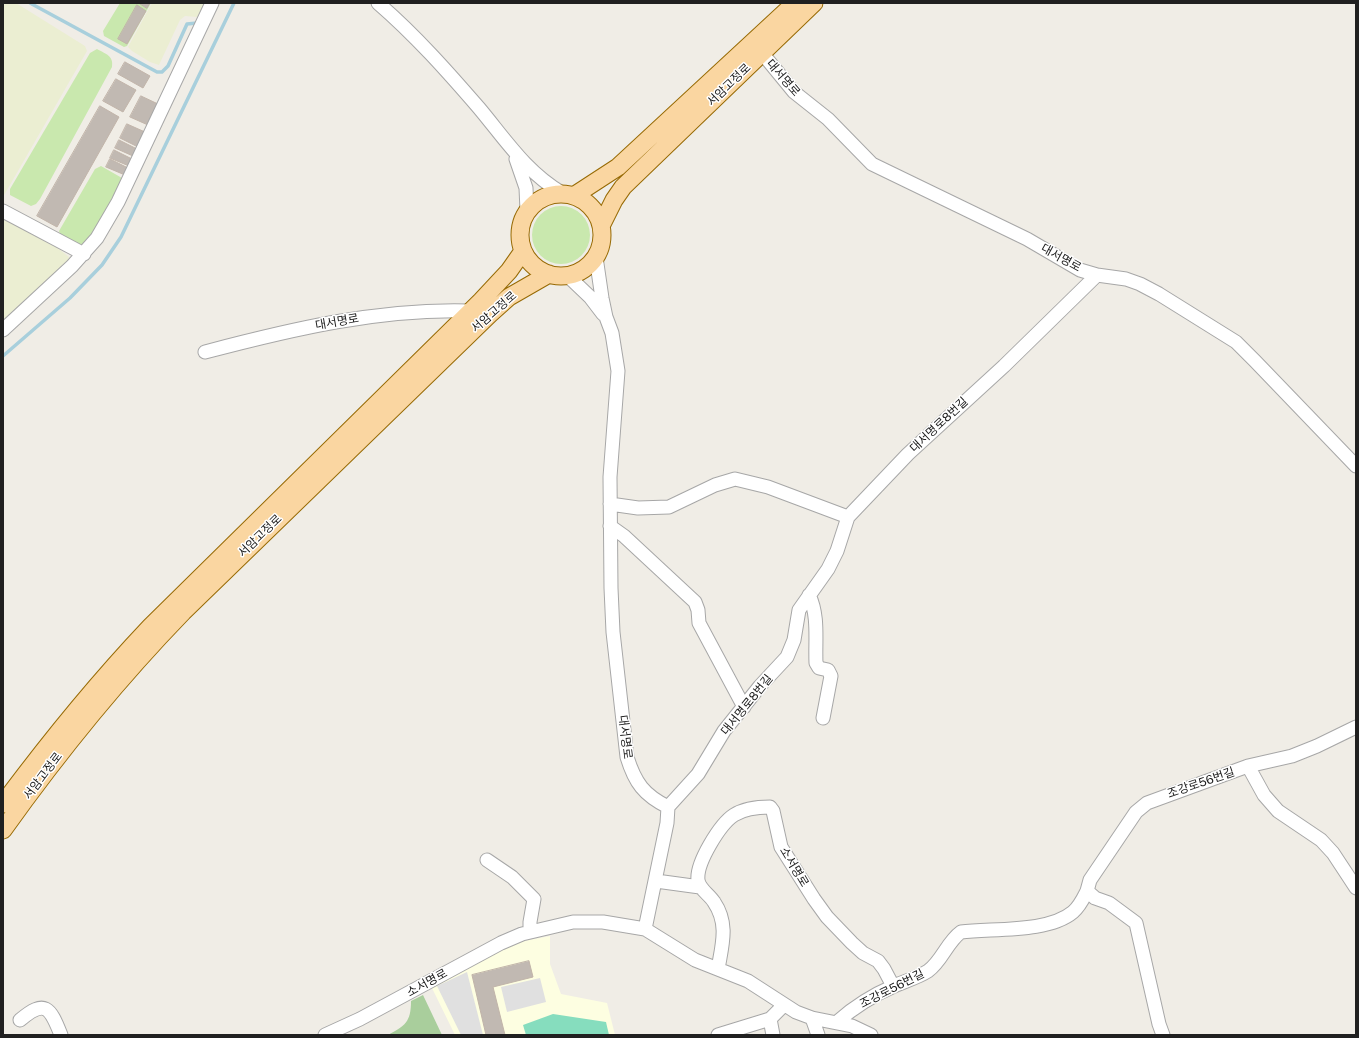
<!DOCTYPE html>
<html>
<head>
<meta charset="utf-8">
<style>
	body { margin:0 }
	#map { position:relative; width:1359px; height:1038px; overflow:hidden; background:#f0ede6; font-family:"Public Sans",sans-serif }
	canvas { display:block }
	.frame { position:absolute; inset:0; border:4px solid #202020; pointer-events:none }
</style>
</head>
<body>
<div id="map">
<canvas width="1359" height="1038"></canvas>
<div class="frame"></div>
</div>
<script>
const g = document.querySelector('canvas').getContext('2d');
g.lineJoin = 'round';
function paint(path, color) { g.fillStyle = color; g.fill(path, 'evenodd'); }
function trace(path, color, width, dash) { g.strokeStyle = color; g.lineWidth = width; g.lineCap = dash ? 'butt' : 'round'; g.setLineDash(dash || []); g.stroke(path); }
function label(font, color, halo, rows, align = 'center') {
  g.font = font + ' "Public Sans","Noto Sans KR",sans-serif'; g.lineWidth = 3; g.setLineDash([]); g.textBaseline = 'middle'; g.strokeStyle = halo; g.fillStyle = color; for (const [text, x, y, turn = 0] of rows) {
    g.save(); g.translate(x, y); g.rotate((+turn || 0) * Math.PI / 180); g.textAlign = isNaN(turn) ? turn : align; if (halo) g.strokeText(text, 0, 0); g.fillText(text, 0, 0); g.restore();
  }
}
paint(new Path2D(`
	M550,936V964L561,994L607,1003L615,1035H455L431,986L498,951L519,942Z`), '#fdfee1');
paint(new Path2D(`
	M3,3H16L85,46L87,51L3,197Z
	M152,3H205L197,17L185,16L180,20L159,65L150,62L132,51L128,47Z
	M3,215L55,246L69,257L68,262L3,321Z`), '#ebeed2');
paint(new Path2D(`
	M120,3H151L127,46L124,47L104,36L103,31Z
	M97,49C106,54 114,56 112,67L40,199L36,204L31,206L10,195V189L90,53Z
	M101,166L122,178L123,183L86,244L81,245L61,237L59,231L95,169Z
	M532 235a29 29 0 1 1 58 0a29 29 0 1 1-58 0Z`), '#c9e8ae');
paint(new Path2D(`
	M423,995L442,1035H388C405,1026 411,1022 411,1001Z`), '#a9ce9c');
paint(new Path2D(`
	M553,1014L606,1022L609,1035H526L523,1025Z`), '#86ddbe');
paint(new Path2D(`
	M467,972L483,1035H461L437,986Z
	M540,978L546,1002L507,1012L501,987Z`), '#e0e0e0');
trace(new Path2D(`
	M30,3L157,72H162L168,66L187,24L197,23
	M3,356L70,298L102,265L121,237L234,3`), '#a8cfdc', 3.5);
const building = new Path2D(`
	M139,3H150L147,8Z
	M137,5L146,11L127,44L118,39Z
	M125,62L150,76L143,88L118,74Z
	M116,79L136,90L123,112L103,101Z
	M141,96L158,104L148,125L130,117Z
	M100,106L119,117L57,227L37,216Z
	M127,124L145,132L138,147L120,138Z
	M119,140L137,149L133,156L115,148Z
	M114,150L132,159L129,166L110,158Z
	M110,159L128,168L125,175L106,167Z
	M529,961L533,977L493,987L505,1035H486L472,975Z`);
paint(building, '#c1b9b2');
trace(building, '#c1b4a9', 1);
const minor = new Path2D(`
	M378,3C415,35 447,71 479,108C505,139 526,172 562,193
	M762,53L794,92L828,119L872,164L1027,239L1080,270L1097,275L1126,279L1140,284L1159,294L1236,342L1255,361L1356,466
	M516,159L526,188L527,211
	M3,211L84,254
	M596,257L602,298L606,317L612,333L618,371L610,477L611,588L613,632L627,757C635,783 644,795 668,807L667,823L645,929
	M568,276L590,297L603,314
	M3,330L72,266L97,238L118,202L212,3
	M205,352C292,329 381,308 471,311
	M610,504L638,508L669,507L715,485L735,479L768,487L848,517
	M610,526L624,536L695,602L698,610L699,623L744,707
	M809,595C819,616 815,640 816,663L819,668L828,670L831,676L823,718
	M1248,766L1264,795L1278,811L1321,840L1333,853L1356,888
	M668,807L698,774L724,731L760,686L787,657L794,640L799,610L828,569L837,551L848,517L908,454L1004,366L1097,275
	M487,860L512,877L534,899L530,922V932
	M656,881L700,887
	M718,969C722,945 729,924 714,902C709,894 699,889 698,880C696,863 720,824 734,815C745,808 758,807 770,807L773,811L781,847L814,899L827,917L852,943L863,953L878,961L884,969L893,986
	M812,1018L818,1035
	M770,1019L773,1035
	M20,1020C45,999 50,1007 61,1035
	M837,1022C854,1007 873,995 894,986C905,981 917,978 928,971C942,961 947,942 961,932C993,928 1048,933 1073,912C1080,906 1083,899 1087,891
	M325,1035L360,1019L501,943L522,934L573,922H603L645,929L695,960L748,981L796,1012L812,1018L852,1026L871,1035
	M718,1035L770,1019L784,1005
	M1163,1035L1159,1024L1136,923L1109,903L1095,898L1087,891L1090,880L1136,812L1147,803L1248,766L1292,756L1317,746L1356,727`);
const major = new Path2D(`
	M520 235a41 41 0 1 1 82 0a41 41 0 1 1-82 0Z
	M575,195L618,167L795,3
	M602,224L614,200L623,187L814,3
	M3,804C49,742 97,683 150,627L481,301L509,271L523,251
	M3,830C58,753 117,680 183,612L490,314L509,297L549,274`);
trace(minor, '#a7a7a7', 15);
trace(major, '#976a04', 19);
trace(minor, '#fff', 13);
trace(major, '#fad6a1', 17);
label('12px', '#202020', '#fff', [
	["대서명로",783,78,49],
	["서암고정로",729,85,-44],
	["대서명로",1061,258,29],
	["서암고정로",494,312,-41],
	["대서명로",337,322,-10],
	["대서명로8번길",939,425,-43],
	["서암고정로",260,536,-44],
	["대서명로8번길",747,705,-51],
	["대서명로",625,737,83],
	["서암고정로",43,776,-53],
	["조강로56번길",1201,783,-19],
	["소서명로",794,867,59],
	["소서명로",427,983,-29],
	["조강로56번길",892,989,-27]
]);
</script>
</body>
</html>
